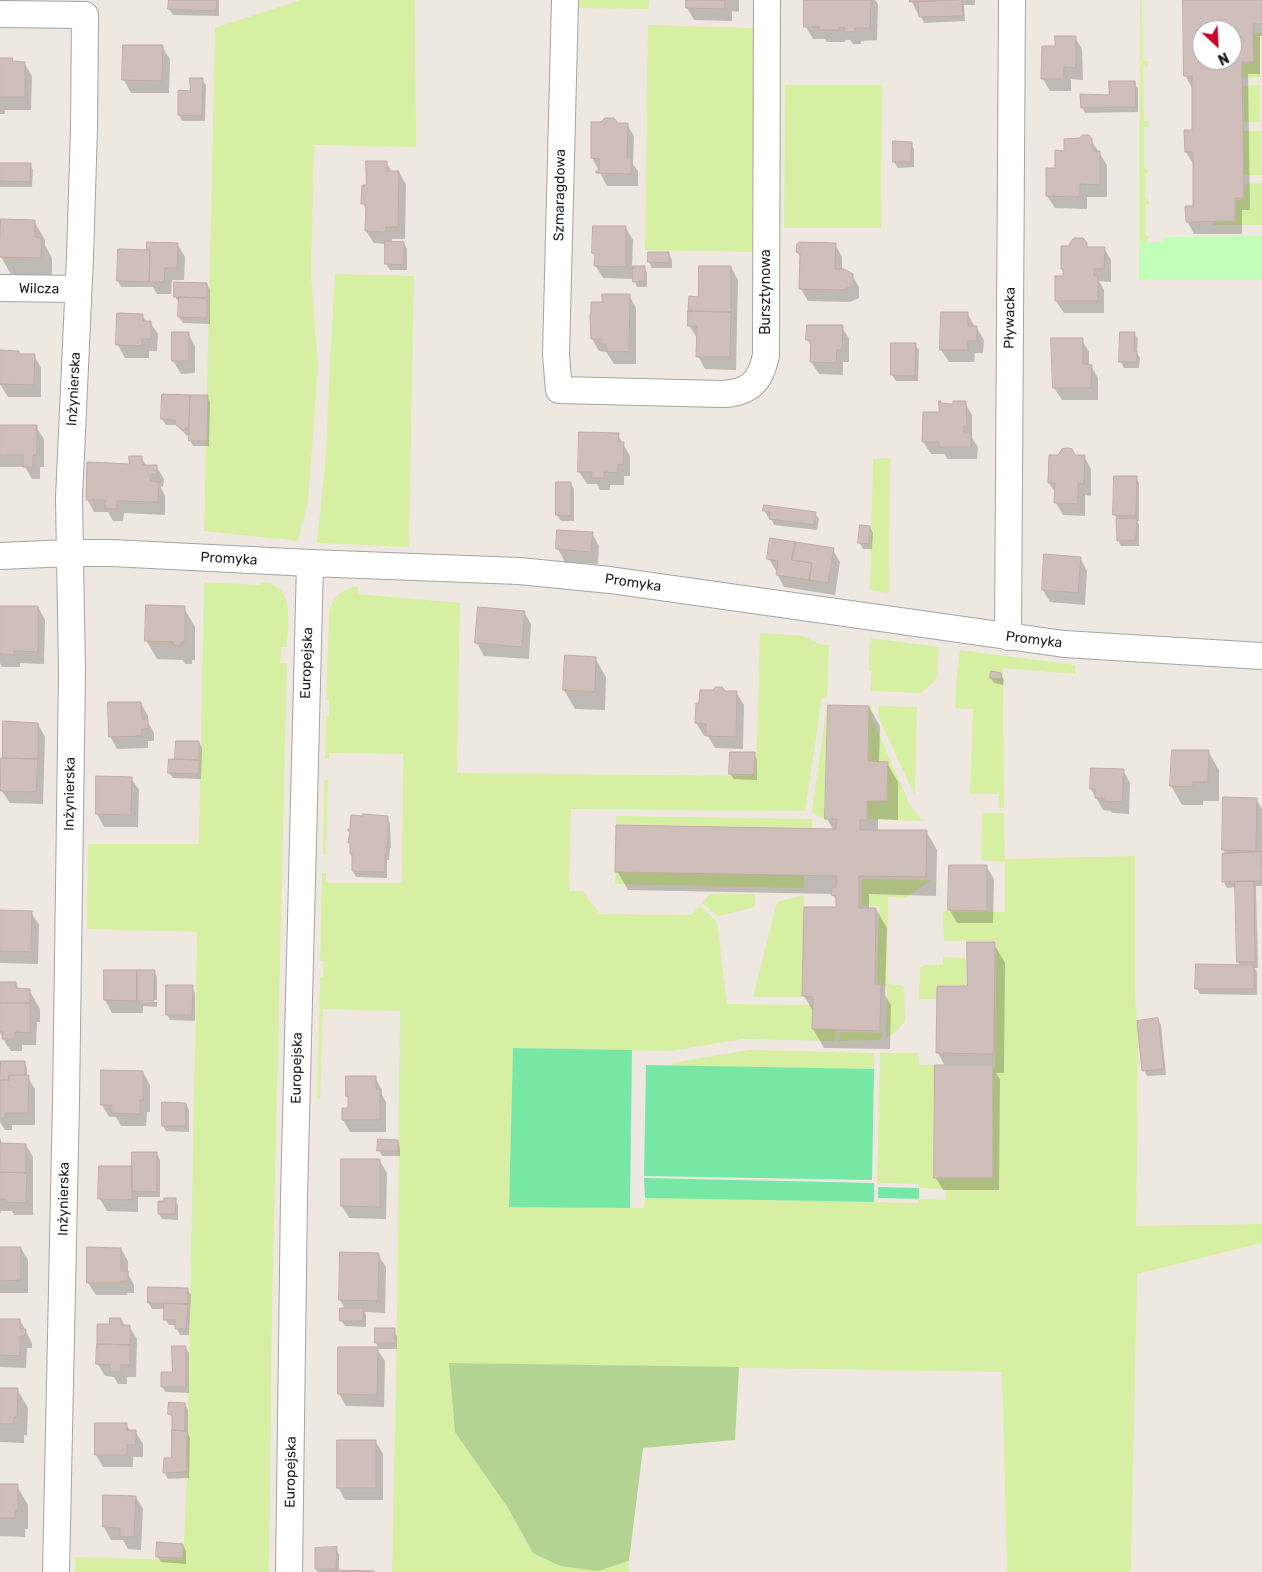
<!DOCTYPE html>
<html>
<head>
<meta charset="utf-8">
<style>
	body { margin:0 }
	#map { position:relative; width:1262px; height:1572px; overflow:hidden; background:#efe8e1; font-family:Rubik,sans-serif }
	canvas { display:block }
	.north { position:absolute; left:1192px; top:20px; width:50px; height:50px; box-sizing:border-box; background:#fff; border:1px solid #a5a5a5; border-radius:50%; rotate:155deg; font-size:14px; font-weight:700; line-height:20px; text-align:center; color:#1d1d1d }
	.north::after { content:''; display:block; margin:auto; width:18px; height:22px; background:#ca0028; clip-path:polygon(50% 0,100% 100%,50% 72%,0 100%) }
</style>
</head>
<body>
<div id="map">
<canvas width="1262" height="1572"></canvas>
<div class="north">N</div>
</div>
<script>
const g = document.querySelector('canvas').getContext('2d');
g.lineJoin = 'round';
function paint(path, color) { g.fillStyle = color; g.fill(path, 'evenodd'); }
function trace(path, color, width, dash) { g.strokeStyle = color; g.lineWidth = width; g.lineCap = dash ? 'butt' : 'round'; g.setLineDash(dash || []); g.stroke(path); }
function label(font, color, halo, rows, align = 'center') {
  g.font = font + ' Rubik,sans-serif'; g.lineWidth = 4; g.setLineDash([]); g.textBaseline = 'middle'; g.strokeStyle = halo; g.fillStyle = color; for (const [text, x, y, turn = 0] of rows) {
    g.save(); g.translate(x, y); g.rotate((+turn || 0) * Math.PI / 180); g.textAlign = isNaN(turn) ? turn : align; if (halo) g.strokeText(text, 0, 0); g.fillText(text, 0, 0); g.restore();
  }
}
paint(new Path2D(`
	M300,0H415L416,147L314,145L311,274L318,367L308,502L298,541L204,531L215,28Z
	M576,0H649L648,9L576,8Z
	M1140,0H1142L1143,60L1149,62L1147,67L1143,66L1144,120L1150,122V125L1147,127L1144,126V168L1148,170V174L1145,173V198L1149,201V203L1145,206V234L1149,237L1146,242H1139Z
	M648,25L754,28L752,252L645,250Z
	M1254,33H1260V77L1243,78V63L1254,62Z
	M785,85H882L881,228H784Z
	M1260,85V122H1244L1243,86Z
	M1243,131H1261L1262,175H1244Z
	M1262,183V225H1213V222H1236V200L1245,199V184Z
	M335,274L414,276L409,547L317,543L326,454L330,361Z
	M890,458L889,593L870,590L873,459Z
	M204,582L260,585L261,582C296,584 288,622 287,647H281L280,663H287L272,1309L269,1572H75V1557L183,1560L187,1476L197,932L87,929L88,844H199Z
	M358,586V594L460,603L457,773L756,776L760,633L803,636L819,644L829,645L827,698L821,699L817,732L805,811L571,809L569,891H583L600,914L691,915L700,906L717,922L727,1004L812,1005V1029L836,1030L835,1041L743,1039L671,1051L513,1048L509,1206L644,1208L645,1198L918,1203L919,1199L946,1200V1189L919,1188L918,1184L877,1183L880,1053H918L919,1065H963L962,1085L987,1070L995,1069L996,941H944L943,911L1005,912V862L981,860L982,813H1004L1005,859L1135,856V995L1138,1036L1136,1226L1262,1224V1243L1137,1274L1131,1572H1007L1002,1372L450,1363L455,1432L508,1508L533,1553L598,1571L629,1561V1572H392L397,1324L400,1011L323,1009L320,1099H317L320,977H323L324,961H320L322,873H326V883H402L403,754L329,753V758H325L326,716H329V700H326L329,613C332,597 342,589 358,586Z
	M871,638L939,647L936,680L921,693L870,691L872,671L869,670V652Z
	M960,650L1075,665L1076,674L1003,668L1004,808H999V794H970L973,709L956,708L955,705L956,683Z
	M827,705L825,819L819,817L812,811Z
	M869,705L872,706L871,717L911,807L923,821L868,819V801H888V762L868,761Z
	M879,706L917,707L915,796L878,716Z
	M324,780H328L326,855H323Z
	M616,816L812,819V828L616,824Z
	M616,872L804,875V888L615,884Z
	M862,879L930,880V881L905,898L888,897L887,984L900,985L904,987L905,1021L897,1031L886,1038L887,986H882V983H877L879,906H861Z
	M710,894H755V907L718,916L702,903Z
	M804,895L802,997H753L777,902Z
	M943,957L966,958V985H936V999H919L920,968L925,965H943Z
	M839,1032L882,1033L881,1040L839,1041Z
	M749,1050L874,1053V1069L672,1066V1063Z`), '#d7efa2');
paint(new Path2D(`
	M449,1363L739,1367L735,1440L643,1448L629,1561L598,1571L560,1566L533,1553L508,1508L455,1432Z`), '#b2d392');
paint(new Path2D(`
	M1262,236V280H1139V242H1163L1164,237Z`), '#c1ffb9');
paint(new Path2D(`
	M513,1048L632,1050L630,1208L509,1207Z
	M646,1065L874,1069L872,1180L644,1176Z
	M644,1178L874,1183V1202L645,1198Z
	M878,1187L919,1188V1199L878,1198Z`), '#77e7a5');
paint(new Path2D(`
	M170,0H219V16L173,15L169,9Z
	M687,0H739V12L732,11V21L694,20L687,8Z
	M806,0H875L878,4L877,40L861,41V44H853L850,40H846L845,42H827L825,39H813L806,27Z
	M911,0H975V5H964L965,21L924,23L920,14H918Z
	M1184,0H1262V36H1260V74H1248L1250,210H1242V234H1194L1187,221L1195,207L1193,164L1186,152L1194,131L1192,88L1185,75ZM1202,30H1232V60H1202Z
	M1075,37L1082,49L1083,80L1071,79V91H1050L1043,79Z
	M125,46L162,47L170,59L169,93H131L124,80Z
	M0,59H12L14,63H24L32,76L31,110H5V114H0Z
	M202,80L206,85L205,121H182L179,115Z
	M1134,83L1138,88V112L1085,113L1082,107L1111,96Z
	M617,124H627L634,136L633,164L638,171V186H607L592,158Z
	M1080,140H1091L1107,165V197H1087V209L1055,208L1047,196L1056,169L1065,152Z
	M911,143L914,149V167L898,168L894,162Z
	M386,162L392,172H399L406,185L405,239H392V243H404L407,249V270H390L386,264V244L374,243L366,231L367,211L363,204L367,186Z
	M0,164H30L33,170L32,187H0Z
	M34,221L45,240V245L52,258V277L12,276L1,257Z
	M626,228L633,240L632,267H644L647,273V287H637L634,279L603,278L595,265L596,257L594,253Z
	M835,244L842,257V271L852,275L859,287V298L850,302L808,301L801,289V258L798,252Z
	M1086,244L1088,248H1104L1111,260V282L1099,281L1104,290V313H1064L1056,301L1064,277V273L1062,269Z
	M178,245L185,257L184,280H172L171,294H157L153,287H121L118,281L148,251Z
	M649,253L669,254L672,260V268H652L649,262Z
	M731,267L738,280L736,370L705,369L698,356L697,338L689,325L699,298Z
	M207,284L210,290V324L183,323L179,317L180,303L175,297Z
	M629,295L636,308V364H614L606,352L599,351L592,339L603,304Z
	M967,313L975,327H976L984,340L983,353H975L974,362H949L941,350Z
	M118,314L142,315L146,322H150L158,334L157,351H149V358H125L118,345Z
	M842,327L849,339V362H843V375L819,374L811,362L812,347L807,339Z
	M173,333H188L195,346V373L181,374L173,361Z
	M1121,333H1134L1138,339L1137,353L1140,358L1139,368H1124L1121,362Z
	M1082,340L1089,352V366H1091L1098,378V400H1062L1054,388Z
	M915,344L919,350L918,381H896L892,375Z
	M0,351L18,352L20,355H34L41,368V397H8L0,384Z
	M163,395L207,396L210,402L209,446H193L190,440V434L187,436L177,425H166L162,419Z
	M965,403L972,415V438L978,447L977,459H947L945,454H931L923,442L940,413L954,405Z
	M0,426L36,427L44,439V467H40V479H32L25,467H0Z
	M618,435L630,456V476H624V485H610V490H600L597,484H587L579,472Z
	M1084,456L1091,469V496L1085,495V516L1063,515L1056,503V494L1049,483L1074,457Z
	M142,458L146,466H156L164,479L163,487L160,486L165,496V515L124,513L123,521H113L108,512H94L87,499L130,465Z
	M1136,477L1139,483V521H1137L1139,525V546H1121L1118,540L1117,519L1115,515Z
	M571,484L574,489V521H561L557,515Z
	M765,511L815,513L819,519L817,530L774,525L770,517H768Z
	M870,527L873,533L872,549H863L860,543Z
	M592,533L599,546L598,564L565,562L558,549Z
	M833,550L840,562L835,595L784,587L777,574L778,571H776L769,559Z
	M1080,558L1087,571L1085,605L1050,602L1043,590Z
	M0,607H38L45,620L44,664L20,663V667H2L0,663Z
	M184,608L195,627V660H192V664H185L183,660L157,659L146,640Z
	M479,609L524,612L531,624L529,659L484,656L477,643Z
	M595,658L606,677L605,710L575,709L564,690Z
	M1001,674L1004,680L1003,685L994,683L991,678Z
	M724,692H736L744,705L743,749L715,748L708,736H704L696,723Z
	M141,703L148,716V722L154,733V741H148V748L117,749L110,736Z
	M869,707L880,726L879,763H887L898,782V820L878,819V831H926L937,850L936,896L869,894V909H876L887,928L885,995L891,1005L890,1049L824,1048L813,1029L814,1013L804,996L837,908V903L833,894L628,890L617,871L834,831L827,819Z
	M4,723L38,724L45,737L43,804L10,803L2,791V783H0V759H4Z
	M177,742H199L202,748L201,779L173,778L169,773L177,760Z
	M1208,751L1219,770V801H1203V805H1182L1171,786V768Z
	M754,754L757,759V780L734,779L730,774Z
	M1123,770L1130,783L1129,814L1112,813L1111,811L1103,810L1091,789Z
	M131,778L139,790L138,827H104L97,814Z
	M1224,798L1256,799L1262,809V886H1256L1258,968H1254L1257,972V995L1200,994L1197,988L1240,966L1238,962L1236,887L1227,888L1224,882L1226,855L1223,850Z
	M387,817L390,823L391,848H390L389,860H387V878L356,877L353,871V857L351,854Z
	M950,866H986L994,879L993,923H957L950,910Z
	M0,912H31L39,925L38,964L0,963Z
	M994,944L1005,963L1004,1073H996L1000,1079L999,1190H943L936,1178L945,1066L938,1053V988H968Z
	M106,971H154L157,977V1000H143V1002H157V1007L143,1006V1013H112L105,1000Z
	M0,983H16L19,990H29L40,1009V1022H37L36,1045H22V1051H11L6,1044L0,1033Z
	M192,987L195,993V1021L170,1020L167,1014Z
	M1158,1019L1161,1025L1166,1075L1147,1076L1144,1070Z
	M24,1062L27,1068V1076L35,1089V1125H12V1130H5L0,1122V1063Z
	M143,1072L150,1085V1112H147L146,1126H121L116,1117H109L102,1105Z
	M375,1077L382,1090V1095L386,1102V1132H350L343,1120L350,1109V1100L347,1096Z
	M186,1104L189,1110V1132L166,1131L163,1125Z
	M0,1141L2,1145H26L33,1157V1215H14L12,1211H1L0,1214Z
	M397,1141L400,1147V1156H382L379,1150Z
	M157,1154L160,1160V1197H138V1212L107,1211L100,1199L133,1167Z
	M380,1161L387,1173L386,1219L349,1218L342,1206Z
	M175,1199L178,1205V1220L162,1219L159,1213L165,1202Z
	M0,1248H21L28,1260V1293H0Z
	M121,1249L128,1261V1274L134,1285V1293H127L128,1295H96L88,1283Z
	M378,1255L386,1267L385,1313L365,1312L366,1315V1327L345,1326L341,1320L345,1309L340,1300Z
	M187,1289L191,1295L189,1335H180L177,1329V1325H169L165,1319V1309H152L149,1303Z
	M121,1319L125,1326H129L137,1339L136,1377H127V1384H118L114,1377L105,1376L98,1364L111,1326Z
	M0,1320H20L27,1333L32,1343V1348H27L26,1368L0,1367Z
	M394,1330L397,1336V1349H379L376,1343Z
	M185,1347L189,1353V1393L166,1392L162,1387L173,1374Z
	M340,1348L379,1349H377L385,1361L384,1407L346,1406L339,1394Z
	M0,1389H17L28,1408L27,1435H24V1443L0,1442Z
	M185,1404L188,1410V1434L190,1438L189,1478L168,1479L165,1473L173,1459L174,1421L170,1414Z
	M126,1424L130,1431H135L143,1444V1457H133V1467H103L96,1455Z
	M376,1442L383,1454V1500H345L338,1487Z
	M17,1486L28,1505V1529H25V1537L0,1536V1489Z
	M136,1497L143,1509L141,1550L128,1549L123,1540H111L104,1527Z
	M183,1545L186,1551V1564L161,1562L158,1557Z
	M336,1549L339,1554V1571L370,1572H318L316,1569Z`), '#0003');
const building = new Path2D(`
	M169,0H217L216,11L168,9Z
	M686,0H725V9L686,8Z
	M804,0H871L870,28H855V32H844V27L839,28V30H819V27H804Z
	M910,0H936V1L910,2Z
	M962,0L963,16L919,17L918,2Z
	M1183,0H1262V24H1253L1254,62H1242L1244,198H1235V221L1186,222L1185,206H1193V152H1185L1184,130H1192V76H1184ZM1202,30H1232V60H1202Z
	M1055,36H1076V68L1064,67V79H1041L1042,46H1055Z
	M123,45H163L162,81L122,80Z
	M0,58H13L12,61L25,62V97H0Z
	M190,78H203L202,116L178,115V90L190,91Z
	M1109,81H1135L1136,107L1081,108L1080,94L1109,95Z
	M605,118H614L618,123H628L627,157H631V174L596,173V171H599V159L591,158V122H601Z
	M1083,135H1089L1092,139V149L1095,150L1094,151H1100V185L1080,184V197L1046,196V168H1055V150L1064,151V139L1079,138Z
	M893,141L912,142L911,162H893Z
	M366,161H387V171H399L398,227H386L385,232L365,231L366,204H361L362,185H366Z
	M0,163H31L30,182L0,181Z
	M1,219L35,220V237L42,238L41,258L0,257Z
	M593,226H626V267L594,266L595,254L592,253Z
	M1074,238H1083L1087,243V247H1105L1104,269H1094V276H1098V301H1055V276H1063V269H1061V246H1069L1070,243Z
	M385,241L404,242V265L385,264Z
	M147,242L178,243L177,268H165L164,282H149L150,250H147Z
	M800,242L836,243L835,269H844L853,274V285L843,290L799,289L800,254L796,252L797,244Z
	M118,249L150,250L149,282L117,281Z
	M648,252H669V263L648,262Z
	M633,266H645V281L633,282Z
	M699,266H731V312L688,311L689,296L698,297Z
	M174,282L207,283V298L174,297Z
	M602,294H630L629,352L606,351V344H601V339H591L590,315L591,312V302H602Z
	M179,297L207,298V318L178,317Z
	M688,311L731,312L730,357H696L697,326H688Z
	M941,312H968V326H977V341H968V350H940Z
	M117,313L143,314V321H151V339H142V346L116,345Z
	M807,325H843L842,350H837L836,363L810,362L811,340H806Z
	M172,332H189V361H172Z
	M1120,332H1135L1134,351H1137V362H1119Z
	M1051,338H1083V364L1092,365L1091,388H1053Z
	M891,343H916L915,376L891,375Z
	M0,350L19,351V354H35L34,385L0,384Z
	M162,394L190,395L189,428H186L183,431L175,424V420L161,419Z
	M190,395H208L207,441H189Z
	M939,401H941L940,403L953,404V401H966L967,425V426H964V433H971V447H939V442H922L923,412H939Z
	M0,425H37V455H33V467H23V455H0Z
	M579,432L619,433L618,442H624L623,465L618,464V473L604,472V478H591L592,472H578Z
	M1069,448L1072,449L1075,455H1085L1084,484L1078,483V504L1054,503L1055,483H1048L1049,455H1058L1062,449Z
	M129,456H142V465H157V474H151L150,481L159,482L158,502L117,501V509H105V500H86L87,462L129,464Z
	M1114,476H1137L1136,516L1113,515Z
	M556,482H571V516L556,515Z
	M764,505L816,512L814,525L769,519L770,512L763,511Z
	M1137,518L1136,540L1117,541L1116,519Z
	M860,525L870,526L869,544L858,543Z
	M557,530L593,532L591,552L556,549Z
	M770,538L796,542L792,560L812,563L809,580L776,575L778,561L767,559Z
	M795,542L834,548L828,583L809,580L812,563L792,560Z
	M1044,554L1081,557L1078,593L1042,590Z
	M146,605L185,606V642H181V646L173,645L174,642L145,641Z
	M0,606H38V652L14,651V655L0,654Z
	M478,607L525,611L522,647L475,643Z
	M565,655L596,657L595,692L563,690Z
	M991,671L1001,673V679L990,678Z
	M716,687H722L725,691H737L736,737L706,736V724L695,723L696,703H699L700,690H712Z
	M108,702H141L142,719H148V729H142V736L109,737Z
	M828,705L869,706L868,761L888,762L887,801H867V820H860V830H927L926,877L859,876V908H876L875,984H881L880,1031L812,1029L813,997L802,996L804,907H836V896L831,895L832,887H836L837,876L615,872L616,825L836,829L837,819H825Z
	M3,721L38,723V759L3,758Z
	M176,741H199V760L175,759Z
	M1172,750H1209L1208,782H1193V787L1170,786Z
	M730,752H755L754,775L729,774Z
	M0,758L38,759L36,792L1,791Z
	M169,759L199,760V774L168,773Z
	M1091,768L1124,769L1122,802L1104,801V798H1095V789H1090Z
	M96,776L132,777L131,815L96,814Z
	M1223,797L1257,798L1256,851L1222,850Z
	M363,814L388,816V843L387,842V854H385V872L352,871V854H350V843H348L350,832L348,831V829H350L351,815L363,816Z
	M1261,852L1262,881L1222,882V854Z
	M949,865H987V911L948,910Z
	M1235,881H1254L1255,962H1237Z
	M0,910L32,911L31,952L0,951Z
	M967,942H995L994,1054L936,1053L937,986H967Z
	M1196,964L1254,965V989H1195Z
	M104,970H137V1001L104,1000Z
	M137,970H155L154,1001H137Z
	M0,982H16V988L30,989V1003H0Z
	M166,985H193L192,1015H166Z
	M0,1003H30V1033L15,1032V1039H2L3,1032H0Z
	M1158,1018L1164,1069L1142,1071L1137,1021Z
	M1,1061H25V1075H9V1080H0Z
	M935,1065H993V1178H934Z
	M101,1070L143,1071V1100H140V1114L112,1113V1105H101Z
	M9,1075H29L28,1113H5V1118H0V1080H9Z
	M346,1076H376V1089H380V1120H342V1108H348V1096H346Z
	M162,1102L186,1103V1126H162Z
	M0,1139V1143L26,1144V1173L0,1172Z
	M378,1139L398,1140V1151H377Z
	M132,1152H157V1192L132,1191Z
	M341,1159H380V1207L341,1206Z
	M99,1166H132V1200L98,1199Z
	M0,1172L27,1173L26,1203L6,1202V1199H0Z
	M164,1198H176L175,1214H158V1201H164Z
	M0,1247H21V1280L0,1281Z
	M87,1247L121,1248V1271H128V1281H121V1283H87Z
	M340,1252L379,1253L378,1301L339,1300Z
	M148,1287L188,1288V1304L148,1303Z
	M164,1303L188,1304L186,1329H175V1320H164Z
	M340,1308H363L364,1321H340Z
	M110,1318H121V1325H130V1345L97,1344V1324H109Z
	M0,1319H20V1329H26L25,1336H20V1356L0,1355Z
	M375,1328H395V1343H375Z
	M97,1344L130,1345V1365H121V1372H110V1365L96,1364Z
	M172,1346H186V1387H161V1372H172Z
	M338,1347H378L377,1395L338,1394Z
	M0,1388H18L17,1417H14L13,1424H0Z
	M169,1402L185,1403V1431L172,1430V1415L168,1414Z
	M95,1423H127V1430H136V1445H127V1455H95Z
	M172,1430L187,1431V1472L163,1473L164,1458H171Z
	M337,1440H376V1488H337Z
	M0,1484H18V1511L15,1510V1518H0Z
	M103,1495L136,1496L134,1537H120V1528L103,1527Z
	M157,1542L183,1544V1558L156,1557Z
	M337,1547L336,1569H315V1548Z
	M335,1570L374,1571V1572H335Z`);
paint(building, '#cfbfba');
trace(building, '#c2aaa2', 1);
const minor = new Path2D(`
	M565,0L556,355L559,390L722,394C750,393 761,381 766,355L767,0
	M0,14L85,15L84,128L80,257L69,498L72,672L66,1101L56,1572
	M0,288L78,289
	M0,556L69,553H112L310,563L519,571L610,580L1064,644L1262,656
	M1008,637L1012,0
	M289,1572L294,1197L310,563`);
trace(minor, '#a4a4a4', 28);
trace(minor, '#fff', 26);
label('14px', '#1d1d1d', '#fff', [
	["Szmaragdowa",560,195,-89],
	["Wilcza",39,289,1],
	["Bursztynowa",766,292,-90],
	["Pływacka",1010,318,-89],
	["Inżynierska",74,389,-87],
	["Promyka",229,559,3],
	["Promyka",633,583,8],
	["Promyka",1034,640,7],
	["Europejska",307,663,-88],
	["Inżynierska",70,794,-89],
	["Europejska",297,1068,-89],
	["Inżynierska",64,1199,-89],
	["Europejska",291,1472,-89]
]);
</script>
</body>
</html>
